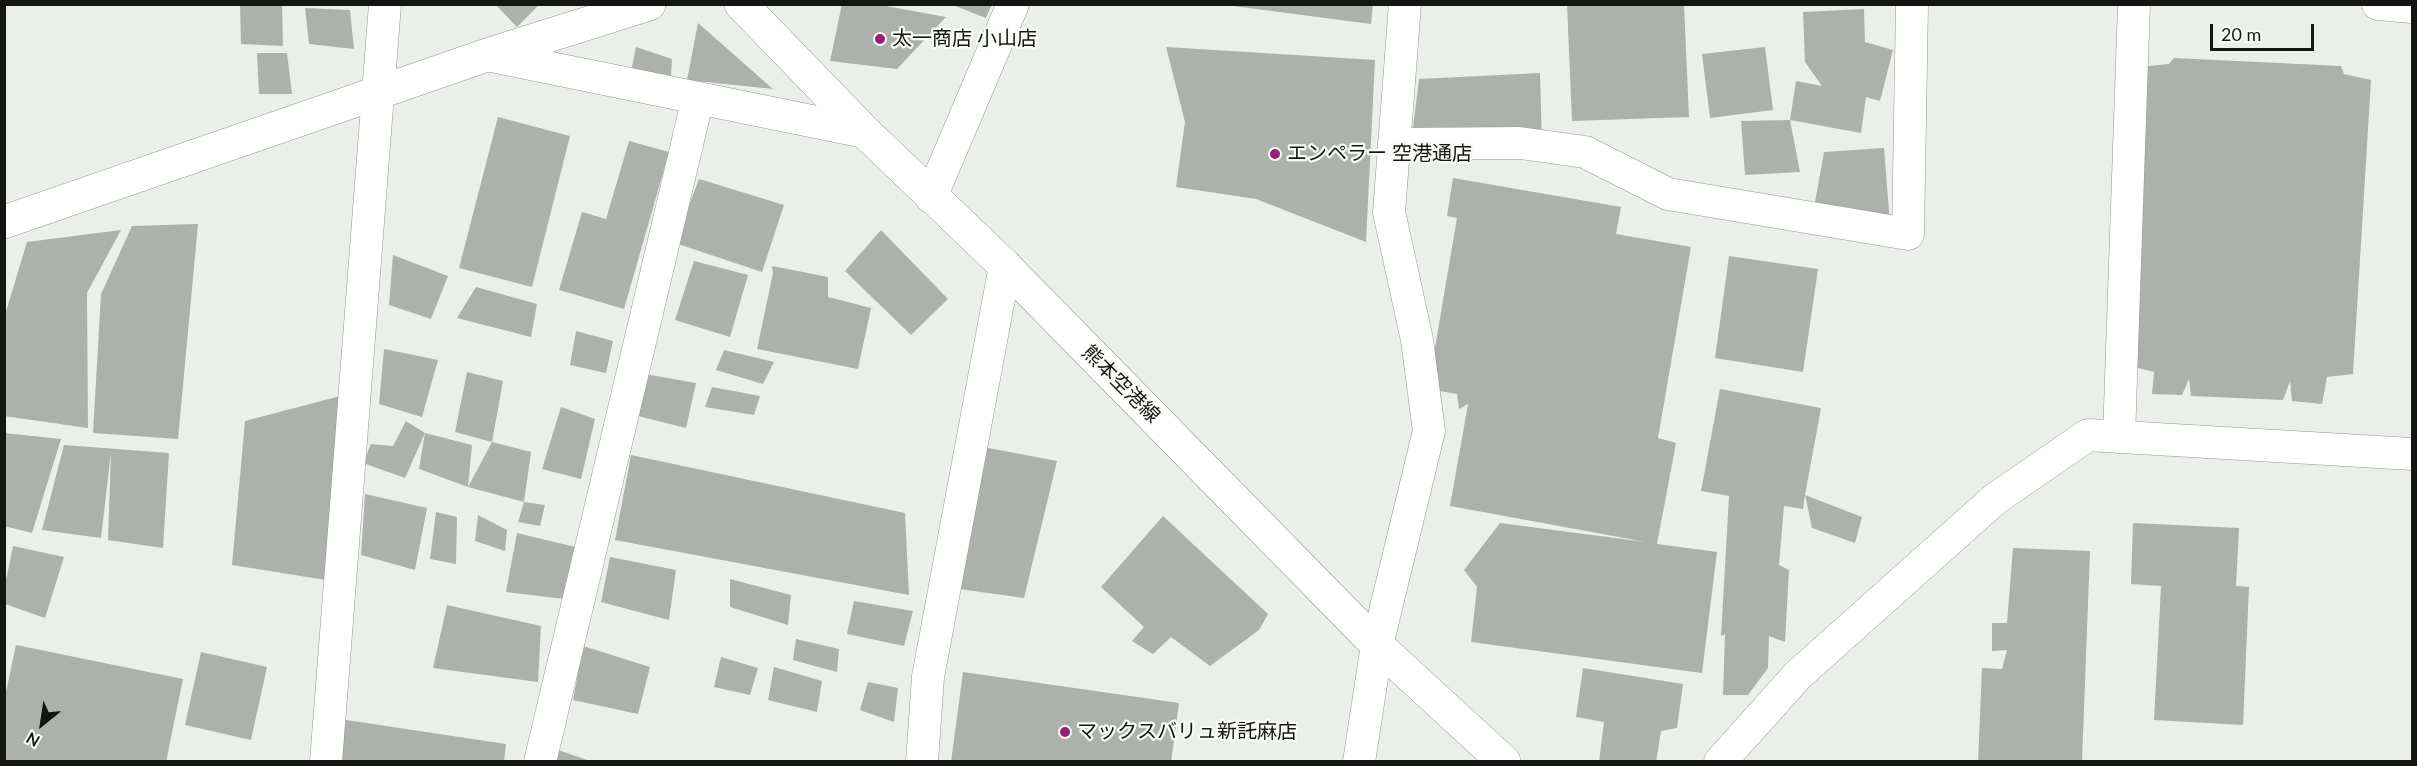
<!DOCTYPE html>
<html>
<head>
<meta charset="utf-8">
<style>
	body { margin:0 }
	#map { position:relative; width:2417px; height:766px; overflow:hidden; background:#ebefe9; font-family:Lato,sans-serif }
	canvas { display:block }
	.frame { position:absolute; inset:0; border:6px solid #151614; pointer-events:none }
	.north { position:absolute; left:12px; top:694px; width:60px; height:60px; -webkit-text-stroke:4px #f9fcf6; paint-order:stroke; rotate:210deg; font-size:16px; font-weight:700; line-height:24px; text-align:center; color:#151614 }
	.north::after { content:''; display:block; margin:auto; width:21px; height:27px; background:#151614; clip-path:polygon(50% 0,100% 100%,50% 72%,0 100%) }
	.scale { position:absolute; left:2210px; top:24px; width:104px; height:27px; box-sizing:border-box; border:3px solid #151614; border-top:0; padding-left:8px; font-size:18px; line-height:21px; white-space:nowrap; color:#151614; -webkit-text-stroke:4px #f9fcf6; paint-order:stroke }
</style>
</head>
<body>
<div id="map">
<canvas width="2417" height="766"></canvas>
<div class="frame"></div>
<div class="north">N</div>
<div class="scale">20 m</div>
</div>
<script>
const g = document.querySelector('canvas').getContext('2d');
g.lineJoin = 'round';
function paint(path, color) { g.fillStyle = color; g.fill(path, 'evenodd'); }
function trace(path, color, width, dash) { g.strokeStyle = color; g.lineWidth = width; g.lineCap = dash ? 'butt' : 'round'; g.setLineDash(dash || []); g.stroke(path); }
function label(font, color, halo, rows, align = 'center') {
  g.font = font + ' Lato,"Noto Sans JP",sans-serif'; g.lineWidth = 4.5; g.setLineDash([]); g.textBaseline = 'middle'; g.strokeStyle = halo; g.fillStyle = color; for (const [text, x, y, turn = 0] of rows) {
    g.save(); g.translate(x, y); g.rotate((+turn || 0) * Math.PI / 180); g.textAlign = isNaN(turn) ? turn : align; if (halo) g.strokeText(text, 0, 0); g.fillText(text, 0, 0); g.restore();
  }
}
paint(new Path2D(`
	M240,4H282L283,46L241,44Z
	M495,4H540L517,27Z
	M842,4H875L946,17L897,69L830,61Z
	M950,4H992L986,18Z
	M1218,4H1373L1371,24Z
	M1567,4H1684L1689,117L1572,121Z
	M305,8L350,10L354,49L309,44Z
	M1864,9L1865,42L1893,50L1880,101L1866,97L1861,133L1790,120L1796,81L1822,86L1805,62L1803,12Z
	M698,23L773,89L687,80Z
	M636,47L672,59L670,92L630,76Z
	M1166,47L1375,60L1366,242L1256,199L1176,187L1185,122Z
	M1765,47L1773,110L1710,118L1702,54Z
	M257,53H287L292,94H259Z
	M2174,58L2341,66L2344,74L2371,80L2353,374L2327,377L2322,404L2292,401L2290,381L2283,400L2191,396L2189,379L2182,395L2152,394L2154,372L2126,365L2139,67L2169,64Z
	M1540,73L1542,146L1411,144L1419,79Z
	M498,117L570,136L532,287L459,268Z
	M1790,120L1800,172L1745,175L1741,121Z
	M629,141L669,152L624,309L559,290L582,212L606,219Z
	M1884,148L1890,224L1814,208L1824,152Z
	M1453,178L1621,207L1616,234L1691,247L1658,438L1676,443L1657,544L1717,552L1702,673L1471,642L1477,587L1464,570L1500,523L1646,542L1450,506L1468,404L1459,409L1457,394L1428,389L1457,218L1447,216Z
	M699,179L784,205L762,272L675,243Z
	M198,224L178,439L93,433L101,294L132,226Z
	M121,230L87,293L88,428L4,416V318L27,242Z
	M881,230L948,299L911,335L845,271Z
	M393,255L448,276L431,319L389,305Z
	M1729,256L1818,269L1803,372L1715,358Z
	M694,261L748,275L730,337L675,320Z
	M772,266L828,277V297L871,308L858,369L757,349L773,273Z
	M476,287L537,304L531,337L457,318Z
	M576,331L613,341L606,373L570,365Z
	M384,349L438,360L422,417L379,404Z
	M724,350L774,362L763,384L716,370Z
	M467,372L503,381L492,442L531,452L524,502L545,505L540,526L518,522L524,502L468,487L492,442L455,432Z
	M645,374L696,383L686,428L638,416Z
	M712,387L760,396L754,415L705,407Z
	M1720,389L1821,408L1805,495L1862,517L1855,543L1812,528L1805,495L1803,509L1784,506L1779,565L1789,570L1785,642L1769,636L1768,668L1748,695H1723L1725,634L1721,636L1729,496L1701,491Z
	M348,394L326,580L232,565L245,421Z
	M561,407L595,419L581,479L542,469Z
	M406,421L425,433L405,478L363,463L371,444L393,446Z
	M4,433L61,439L32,533L4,526Z
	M425,433L472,445L468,487L419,469Z
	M64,445L169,453L163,548L108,540L111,452L101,538L42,530Z
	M978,446L1057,461L1024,598L952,588Z
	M631,455L905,513L909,595L615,540Z
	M365,494L427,508L415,570L361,555Z
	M436,512L457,517L456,564L430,559Z
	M478,515L507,530L505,551L475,541Z
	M1163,516L1268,614L1259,630L1210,666L1171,637L1153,654L1132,641L1144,627L1101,587Z
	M2133,523L2239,528L2236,586L2249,587L2243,725L2154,720L2161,586L2131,584Z
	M517,533L575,547L564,599L506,592Z
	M13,546L64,557L45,618L5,604V585Z
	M2013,548L2090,551L2082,762H1978L1982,668L2002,669L2007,650L1992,651V623H2007Z
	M610,557L676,570L669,620L601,602Z
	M730,579L791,595L788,625L730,607Z
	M854,601L913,611L904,646L847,634Z
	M447,605L541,626L538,682L433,668Z
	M796,639L839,649L837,672L793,660Z
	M16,645L183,679L166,762H4V701Z
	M583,646L650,667L638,714L573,700Z
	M201,652L267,667L251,740L185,725Z
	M721,657L758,668L750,695L714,687Z
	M774,667L822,681L817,712L768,700Z
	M1583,668L1683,684L1677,728L1661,731L1656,762H1599L1604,722L1576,717Z
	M963,672L1179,703L1171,762H951Z
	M868,682L898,688L894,722L860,710Z
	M333,718L506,744L504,762H327Z
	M555,749L590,761V762H553Z`), '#adb1ab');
const street = new Path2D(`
	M2378,4L2412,7
	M487,55L865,132
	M1394,144L1520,143L1585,152L1668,194L1908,234L1912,4
	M931,197L1013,4
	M2119,437L2134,4
	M326,762L385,4
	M540,762L698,98
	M922,762L928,677L1005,266
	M1359,762L1377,645L1429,431L1417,340L1389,212L1405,4
	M1720,762L1798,675L1995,499L2088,435L2412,454`);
const secondary = new Path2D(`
	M741,4L865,132L1005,266L1377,645L1504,762
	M4,222L487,55L649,4`);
trace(street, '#949792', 33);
trace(secondary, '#949792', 34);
trace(street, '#fff', 32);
trace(secondary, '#fff', 33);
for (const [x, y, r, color] of [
	[880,39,6,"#981f79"],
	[1275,154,6,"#981f79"],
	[1065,732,6,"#981f79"]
]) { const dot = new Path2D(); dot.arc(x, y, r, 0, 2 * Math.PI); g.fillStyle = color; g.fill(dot); trace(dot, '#f9fcf6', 2); }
label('20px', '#151614', '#f9fcf6', [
	["太一商店 小山店",892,39],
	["エンペラー 空港通店",1287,154],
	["マックスバリュ新託麻店",1077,732]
], 'left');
label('20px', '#151614', '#f9fcf6', [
	["熊本空港線",1121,384,45]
]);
</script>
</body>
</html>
